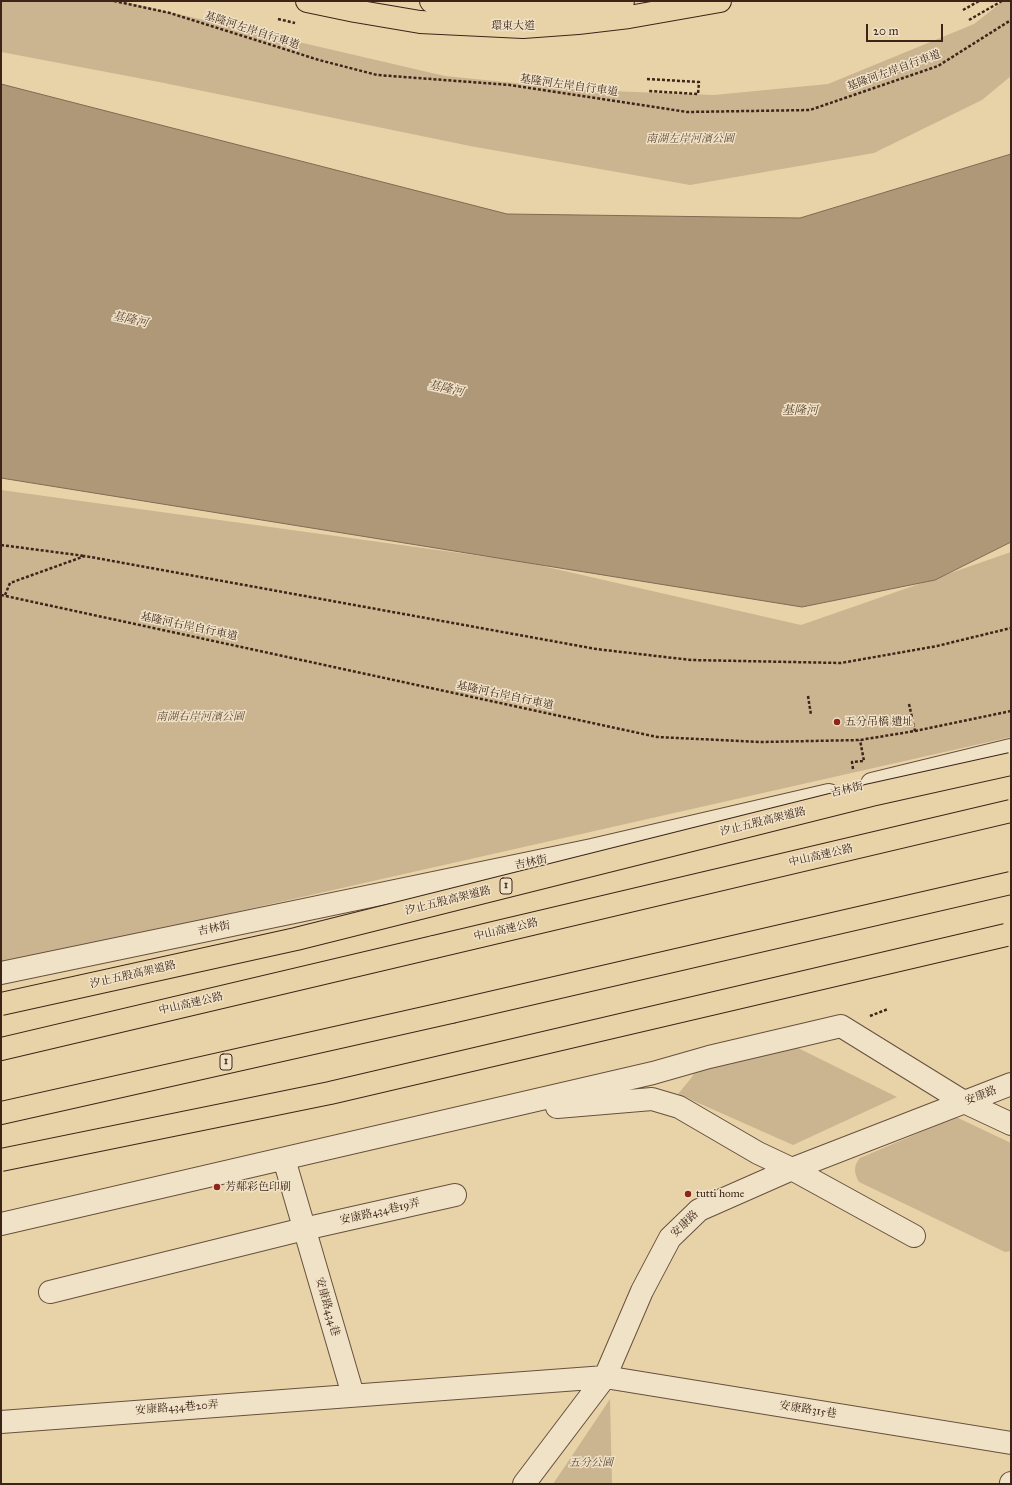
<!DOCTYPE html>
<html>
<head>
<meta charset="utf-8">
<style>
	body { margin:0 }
	#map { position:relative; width:1012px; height:1485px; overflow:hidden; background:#e8d3a9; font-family:"IM FELL Great Primer",serif }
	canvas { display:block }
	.frame { position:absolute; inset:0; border:2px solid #3d2419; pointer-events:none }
	.scale { position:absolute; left:866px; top:24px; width:77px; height:18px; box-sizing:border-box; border:2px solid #3d2419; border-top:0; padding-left:5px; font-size:12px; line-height:14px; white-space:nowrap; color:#3d2419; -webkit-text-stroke:3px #f0e2c7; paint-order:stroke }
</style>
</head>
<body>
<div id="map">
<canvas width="1012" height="1485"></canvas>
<div class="frame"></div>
<div class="scale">20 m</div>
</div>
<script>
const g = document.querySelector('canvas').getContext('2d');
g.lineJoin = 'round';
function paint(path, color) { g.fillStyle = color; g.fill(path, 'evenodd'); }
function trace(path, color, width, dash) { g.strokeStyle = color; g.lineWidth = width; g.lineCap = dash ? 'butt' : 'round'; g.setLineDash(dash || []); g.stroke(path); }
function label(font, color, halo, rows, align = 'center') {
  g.font = font + ' "IM FELL Great Primer","Noto Serif TC",serif'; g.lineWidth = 3; g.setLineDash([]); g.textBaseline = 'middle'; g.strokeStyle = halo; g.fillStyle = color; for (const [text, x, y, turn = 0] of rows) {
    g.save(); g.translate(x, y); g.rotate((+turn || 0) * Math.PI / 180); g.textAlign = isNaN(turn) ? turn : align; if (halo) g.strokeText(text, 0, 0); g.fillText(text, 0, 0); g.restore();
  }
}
paint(new Path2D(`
	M1,1H122L445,76L584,90L714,95L828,84L974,24L1003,1H1011V76L982,100L874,153L690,185L470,146L159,82L1,52Z
	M1,490L525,562L801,625L1011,552V737L1,965Z
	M790,1044L897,1097L793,1145L678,1094L692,1077L696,1069Z
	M956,1117L1011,1143V1251L1005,1252L859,1182C854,1173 853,1166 860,1158Z
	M610,1399L612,1484H553Z`), '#cbb591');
const water = new Path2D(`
	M1,84L507,214L800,218L1011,154V542L935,580L802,607L1,478Z`);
paint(water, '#ae9878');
trace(water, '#816a52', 1);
const minor = new Path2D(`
	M872,784L1011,750
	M1,973L592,850L829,795
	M557,1107L652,1099L679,1107L758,1153L792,1169L914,1236
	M284,1159L353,1395
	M1,1224L653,1073L709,1057L841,1026L964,1102L1011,1124
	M50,1292L304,1229L455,1195
	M1,1422L605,1377L1011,1443
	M524,1484L605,1377L642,1291L670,1238L699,1210L792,1169L1011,1084
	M1011,1484V1483`);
const highway = new Path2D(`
	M307,1L355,11L420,22L523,27L578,23L629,17L720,1
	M431,1L482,8L587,6L623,1
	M1,1049L434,947
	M1,1113L451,1012`);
trace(minor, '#68503d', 24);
trace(highway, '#3d2419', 24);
trace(new Path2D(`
	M114,1L170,13L319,60L377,75L510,85L687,112L810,110L938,66L1011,20
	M963,10L979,1
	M278,19L295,23
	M969,20L1002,1
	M647,79L699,82L698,94L648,91
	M1,545L85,556
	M1,595L657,737L760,742L860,740L915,731L1011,711
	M5,595L10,583L85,556L596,649L691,660L841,663L937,646L1011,628
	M808,696L811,715
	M909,704L915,731
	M853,769L852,762L864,761L860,740
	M870,1016L888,1009`), '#3d2419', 2.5, [3, 2]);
trace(minor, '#f0e2c7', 22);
trace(highway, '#e8d3a9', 22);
const highwayBridge = new Path2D(`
	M434,947L1011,811
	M1,1004L296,939L871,795L1011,764
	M451,1012L1011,883
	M1,1160L330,1093L1006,935`);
trace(highwayBridge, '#3d2419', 24, []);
trace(highwayBridge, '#e8d3a9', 22);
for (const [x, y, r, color] of [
	[837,722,4,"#8f2418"],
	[217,1187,4,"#8f2418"],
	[688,1194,4,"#8f2418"]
]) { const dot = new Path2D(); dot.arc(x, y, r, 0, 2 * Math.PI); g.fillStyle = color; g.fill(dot); trace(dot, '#f0e2c7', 1.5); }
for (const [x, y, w] of [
	[506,886,12],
	[226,1062,12]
]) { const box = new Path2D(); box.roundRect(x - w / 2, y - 8, w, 16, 3); g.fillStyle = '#f0e2c7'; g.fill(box); trace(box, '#3d2419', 1); }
label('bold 10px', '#3d2419', null, [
	["1",506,886],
	["1",226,1062]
]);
label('11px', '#3d2419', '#f0e2c7', [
	["環東大道",513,26],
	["基隆河左岸自行車道",252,31,18],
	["基隆河左岸自行車道",894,71,-20],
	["基隆河左岸自行車道",569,86,8],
	["基隆河右岸自行車道",189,627,12],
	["基隆河右岸自行車道",505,696,12],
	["吉林街",847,790,-13],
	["汐止五股高架道路",763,822,-14],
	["中山高速公路",821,856,-13],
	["吉林街",531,863,-12],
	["汐止五股高架道路",448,901,-14],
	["吉林街",214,929,-12],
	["中山高速公路",506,930,-13],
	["汐止五股高架道路",133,975,-13],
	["中山高速公路",191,1004,-13],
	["安康路",981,1096,-21],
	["安康路434巷19弄",380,1212,-13],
	["安康路",685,1224,-44],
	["安康路434巷",327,1307,74],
	["安康路434巷20弄",177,1408,-4],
	["安康路315巷",808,1410,9]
]);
label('italic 11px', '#604837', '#f0e2c7', [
	["南湖左岸河濱公園",690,139],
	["南湖右岸河濱公園",200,717],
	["五分公園",591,1463]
]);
label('11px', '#3d2419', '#f0e2c7', [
	["五分吊橋 遺址",845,722],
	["芳鄰彩色印刷",225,1187],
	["tutti home",696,1194]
], 'left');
label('italic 12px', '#5f4736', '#f0e2c7', [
	["基隆河",130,320,12],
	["基隆河",446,389,12],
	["基隆河",800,411]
]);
</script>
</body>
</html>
